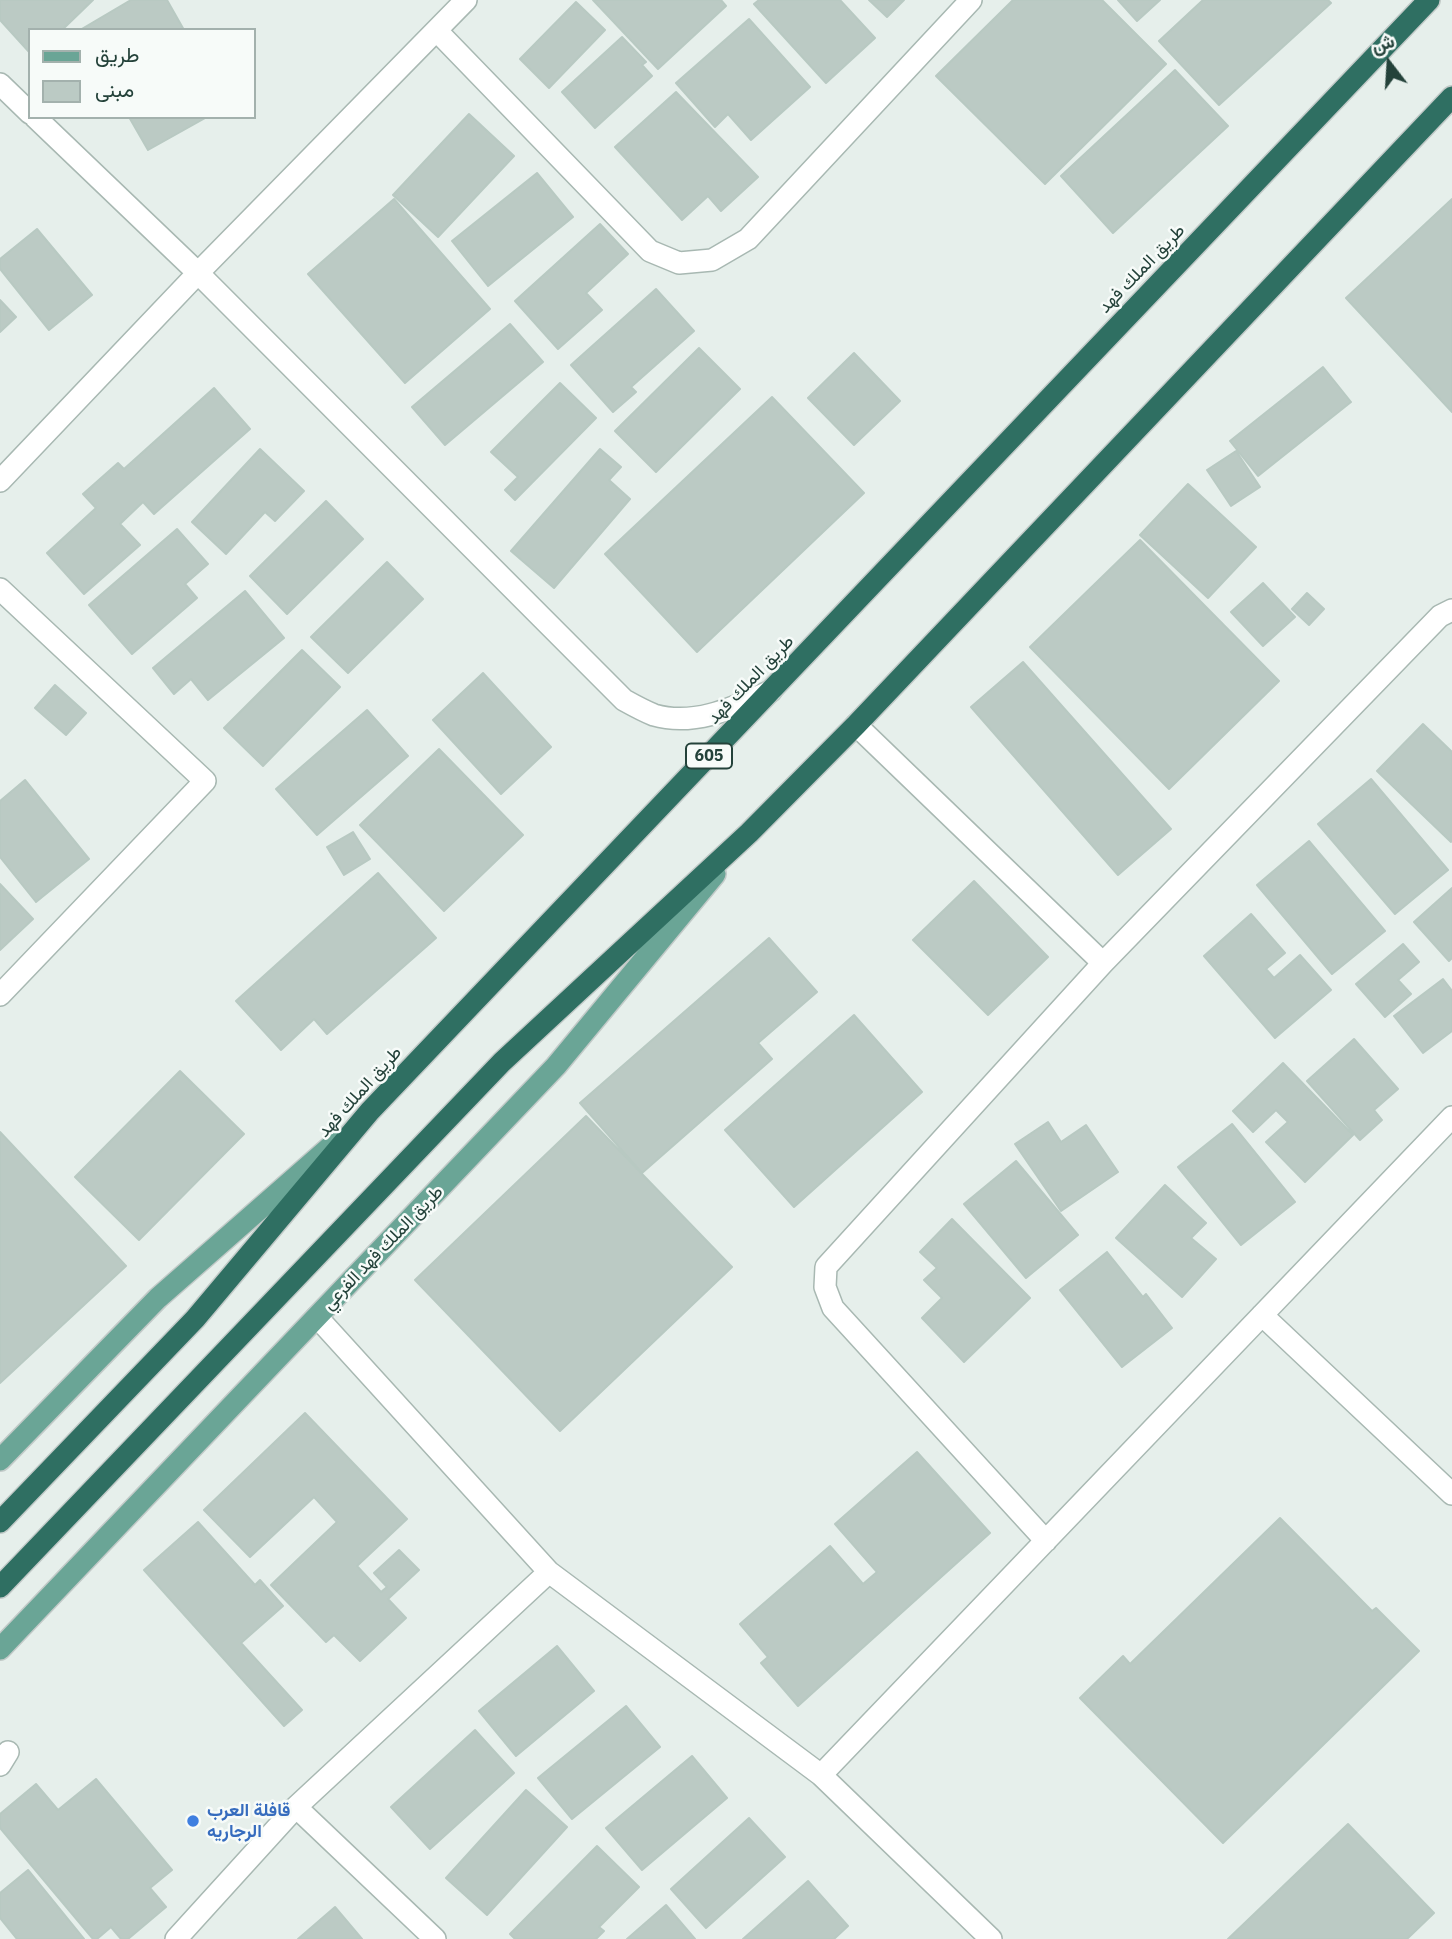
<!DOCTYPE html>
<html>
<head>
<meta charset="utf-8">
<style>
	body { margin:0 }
	#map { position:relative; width:1452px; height:1939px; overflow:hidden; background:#e6efeb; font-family:"IBM Plex Sans",Vazirmatn,sans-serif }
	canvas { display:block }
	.legend { position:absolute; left:28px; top:28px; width:228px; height:91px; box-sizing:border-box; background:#f7fbf9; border:2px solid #a3b1ad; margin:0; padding:9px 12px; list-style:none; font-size:21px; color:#24423a }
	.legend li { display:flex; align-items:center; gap:14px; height:35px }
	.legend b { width:35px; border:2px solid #a3b1ad }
	.north { position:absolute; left:1354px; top:28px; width:70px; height:70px; -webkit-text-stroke:5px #f7fbf9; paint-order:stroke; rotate:343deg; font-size:19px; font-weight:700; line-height:28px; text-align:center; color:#24423a }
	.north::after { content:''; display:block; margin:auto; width:24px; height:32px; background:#24423a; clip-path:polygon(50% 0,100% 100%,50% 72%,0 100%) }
</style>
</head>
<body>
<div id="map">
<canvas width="1452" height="1939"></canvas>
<ul class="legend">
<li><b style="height:9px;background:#6aa596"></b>طريق</li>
<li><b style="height:19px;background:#bbcac4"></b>مبنى</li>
</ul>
<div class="north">ش</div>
</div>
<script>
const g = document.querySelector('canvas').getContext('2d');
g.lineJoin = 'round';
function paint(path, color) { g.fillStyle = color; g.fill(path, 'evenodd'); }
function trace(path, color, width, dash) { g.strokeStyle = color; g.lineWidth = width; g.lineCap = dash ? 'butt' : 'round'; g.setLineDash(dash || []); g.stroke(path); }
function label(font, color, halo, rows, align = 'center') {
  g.font = font + ' "IBM Plex Sans",Vazirmatn,sans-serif'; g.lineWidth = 5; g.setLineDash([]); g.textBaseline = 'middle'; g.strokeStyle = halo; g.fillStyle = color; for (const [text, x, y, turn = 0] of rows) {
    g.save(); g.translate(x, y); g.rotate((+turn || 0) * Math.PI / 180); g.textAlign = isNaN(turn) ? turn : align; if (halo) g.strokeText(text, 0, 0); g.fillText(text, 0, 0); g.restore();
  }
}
const building = new Path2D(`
	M0,0H93L62,30H30V53L0,20Z
	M131,0H167L184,30H80Z
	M593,0H721L726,6L658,69Z
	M759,0H840L875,38L826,83L754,4Z
	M869,0H904L887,17Z
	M1013,0H1102L1166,64L1045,184L936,76Z
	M1118,0H1160L1137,21Z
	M1203,0H1328L1331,3L1219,105L1159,41Z
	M576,2L605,30L549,88L520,59Z
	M749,19L810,87L751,140L728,114L715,127L676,83Z
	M622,37L646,62L642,65L652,76L595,128L562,92Z
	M1175,70L1228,126L1113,233L1061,176Z
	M676,92L758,177L721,211L708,196L682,220L615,147Z
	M469,114L514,156L438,237L393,195Z
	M129,117H207L148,150Z
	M537,173L573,217L488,286L452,241Z
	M394,199L490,309L405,383L308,274Z
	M1452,199V412L1346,298Z
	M600,224L628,254L586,293L602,310L558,349L515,301Z
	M37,229L92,295L49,330L0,269V259Z
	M656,289L694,331L631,387L636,392L613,412L571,365Z
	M0,300L16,317L0,332Z
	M510,324L543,362L445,445L412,407Z
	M699,348L740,389L656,472L615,431Z
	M854,353L900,401L854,445L808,398Z
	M1323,367L1351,402L1258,476L1230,441Z
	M560,383L596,418L515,500L505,490L518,477L491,452Z
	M214,388L250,429L154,514L143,502L120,524L140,545L84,594L47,553L96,508L83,494L118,463L124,469Z
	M772,397L864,493L697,652L605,554Z
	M260,449L304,491L275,521L265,512L226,554L192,522Z
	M600,449L621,467L609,480L630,499L554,588L511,551Z
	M1236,451L1260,487L1231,506L1207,470Z
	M1188,484L1256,547L1208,598L1140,535Z
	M326,501L363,539L287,614L250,576Z
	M177,529L208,564L185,584L197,598L132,654L89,605Z
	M1140,540L1279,681L1169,789L1030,647Z
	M387,562L423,599L348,673L311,637Z
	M1263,583L1295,617L1263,646L1231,612Z
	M245,591L284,638L208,700L191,679L174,694L153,668Z
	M1307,593L1324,609L1309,625L1292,609Z
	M302,650L340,687L263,766L224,728Z
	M1023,662L1171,829L1118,875L971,707Z
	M483,673L551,747L501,794L433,720Z
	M55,685L86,713L66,735L35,708Z
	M367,710L408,756L317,835L276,789Z
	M1423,724L1452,752L1451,842L1377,771Z
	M439,749L523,835L444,911L360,825Z
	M1371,779L1448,870L1395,914L1318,824Z
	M25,780L89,859L36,902L0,857V801Z
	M353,832L370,859L344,875L327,847Z
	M1309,841L1385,931L1332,974L1257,885Z
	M378,873L436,938L327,1034L314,1019L281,1050L236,1001Z
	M974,881L1048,957L988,1015L913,940Z
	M0,884L33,919L0,950Z
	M1452,888V958L1449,961L1414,922Z
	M1251,914L1285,953L1266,969L1274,978L1300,955L1331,990L1275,1038L1204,956Z
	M769,938L817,992L758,1043L772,1059L642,1173L580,1103Z
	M1403,944L1419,962L1398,980L1411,994L1385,1017L1356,984Z
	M1443,979L1452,991V1031L1423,1053L1394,1016Z
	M854,1015L922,1092L794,1207L725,1130Z
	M1354,1039L1398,1089L1374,1110L1382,1120L1360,1140L1307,1081Z
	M1283,1063L1353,1135L1305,1182L1266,1142L1288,1122L1276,1110L1253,1132L1233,1111Z
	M180,1071L244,1134L139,1240L75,1177Z
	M586,1116L732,1267L560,1431L415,1280Z
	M1048,1122L1061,1142L1086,1125L1118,1172L1061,1211L1015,1144Z
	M1232,1124L1295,1202L1241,1245L1178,1167Z
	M0,1132L126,1266L0,1383Z
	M1016,1161L1078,1235L1026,1278L964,1204Z
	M1165,1185L1206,1223L1191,1238L1216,1259L1182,1297L1116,1238Z
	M952,1219L1030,1298L964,1362L922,1318L942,1298L924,1280L937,1268L920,1252Z
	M1107,1252L1143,1297L1146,1294L1172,1328L1122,1367L1060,1290Z
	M305,1413L407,1519L357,1566L381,1592L387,1587L374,1573L399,1550L419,1570L388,1599L406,1618L360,1661L334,1635L326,1642L271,1585L337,1522L314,1497L250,1557L204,1510Z
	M917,1452L990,1533L798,1706L761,1663L768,1657L740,1624L830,1546L863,1584L877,1572L835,1524Z
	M1280,1518L1372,1611L1376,1608L1419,1651L1223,1843L1080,1698L1123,1656L1130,1664Z
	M198,1522L255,1585L260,1580L283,1606L241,1643L302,1710L284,1726L144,1570Z
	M557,1646L594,1691L516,1756L479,1711Z
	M626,1706L660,1747L572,1819L538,1778Z
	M475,1730L514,1773L430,1849L391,1807Z
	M692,1756L727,1798L642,1870L606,1828Z
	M96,1779L172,1870L150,1888L166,1907L128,1939H121L111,1927L97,1939H93L0,1828V1814L36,1784L58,1810Z
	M526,1790L567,1827L487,1915L446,1878Z
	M749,1818L785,1857L706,1928L671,1889Z
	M1348,1824L1434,1913L1407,1939H1228Z
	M597,1846L639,1887L599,1927L604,1931L596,1939H515L510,1934Z
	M28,1870L84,1939H17L0,1918V1893Z
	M808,1881L848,1926L834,1939H743Z
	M666,1905L695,1939H627Z
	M335,1907L362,1939H298Z`);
paint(building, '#bbcac4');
trace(building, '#b8c9c2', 2);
const minor = new Path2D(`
	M437,31L650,251L679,263L712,260L748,239L971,0
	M0,84L30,113
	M35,117L198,273L624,700C633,705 644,711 654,715C695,727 735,707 771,691
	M0,481L198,273L466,0
	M0,589L205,781L0,995
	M856,725L1103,963
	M1262,1315L1452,1494
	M317,1317L549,1572L821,1775L991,1939
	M1046,1541L833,1308L825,1287L826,1267L1103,963L1440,616L1452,610
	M0,1765L8,1752
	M821,1775L1452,1117
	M296,1807L435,1939
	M176,1939L296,1807L549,1572`);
const major = new Path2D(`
	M0,1460L158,1298L337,1141
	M0,1649L556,1066L715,874`);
const highway = new Path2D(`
	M0,1522L195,1319L370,1111L1429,0
	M0,1587L502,1062L749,833L856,725L1452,97`);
trace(minor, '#a8b8b2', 24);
trace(major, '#c2cac8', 24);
trace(highway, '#c2cac8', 24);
trace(minor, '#fff', 21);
trace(major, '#6aa596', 21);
trace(highway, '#2f6f62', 21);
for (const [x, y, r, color] of [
	[193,1821,7,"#3f7fe0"]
]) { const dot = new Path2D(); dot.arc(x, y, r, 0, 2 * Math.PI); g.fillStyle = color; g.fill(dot); trace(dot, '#f7fbf9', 2.5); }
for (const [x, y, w] of [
	[709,756,46]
]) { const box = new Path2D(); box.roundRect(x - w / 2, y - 12.5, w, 25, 5); g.fillStyle = '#f7fbf9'; g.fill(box); trace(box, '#24423a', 2); }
label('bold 16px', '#24423a', null, [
	["605",709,756]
]);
label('18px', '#24423a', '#f7fbf9', [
	["طريق الملك فهد",1142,269,-46],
	["طريق الملك فهد",751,680,-46],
	["طريق الملك فهد",360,1092,-48],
	["طريق الملك فهد الفرعي",383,1248,-46]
]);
label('bold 18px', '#366cbe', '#f7fbf9', [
	["قافلة العرب",207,1811],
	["الرجاريه",207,1832]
], 'left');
</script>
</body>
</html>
